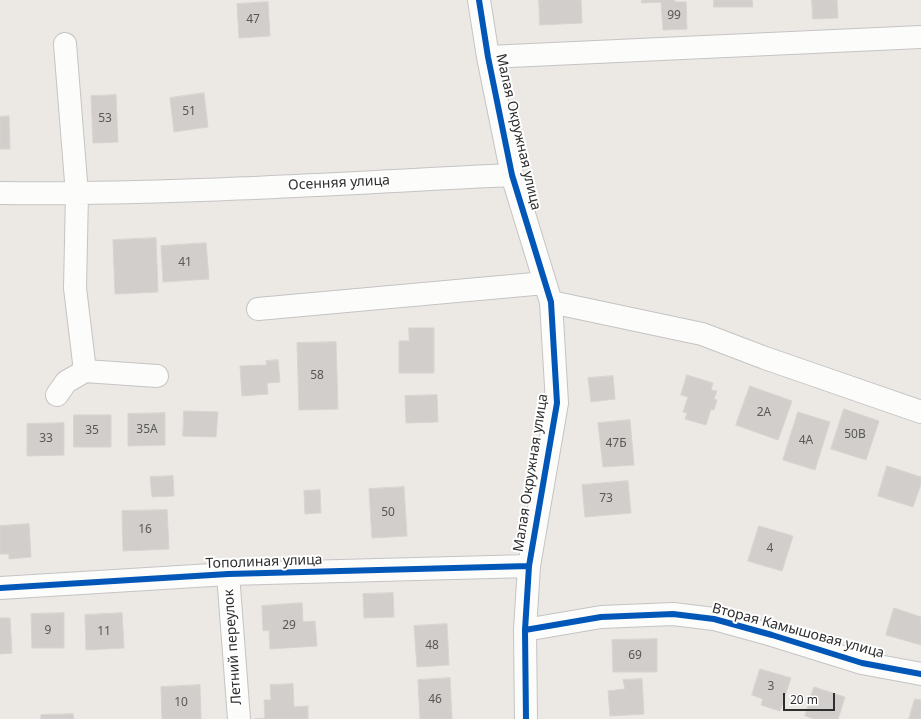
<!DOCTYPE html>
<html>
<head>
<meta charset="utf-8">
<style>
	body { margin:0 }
	#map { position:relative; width:921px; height:719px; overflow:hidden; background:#ece8e4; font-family:"Noto Sans",sans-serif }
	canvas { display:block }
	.scale { position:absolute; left:783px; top:693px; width:52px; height:18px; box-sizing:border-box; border:2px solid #2e2e2e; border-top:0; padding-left:5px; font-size:12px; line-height:14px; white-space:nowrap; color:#2e2e2e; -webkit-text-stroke:3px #fff; paint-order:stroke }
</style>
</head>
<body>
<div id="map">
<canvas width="921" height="719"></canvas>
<div class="scale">20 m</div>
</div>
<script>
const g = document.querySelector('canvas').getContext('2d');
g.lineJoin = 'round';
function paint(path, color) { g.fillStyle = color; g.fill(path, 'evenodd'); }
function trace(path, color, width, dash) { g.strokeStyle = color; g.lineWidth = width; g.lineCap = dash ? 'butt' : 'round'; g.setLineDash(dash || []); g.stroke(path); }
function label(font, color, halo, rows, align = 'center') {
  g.font = font + ' "Noto Sans",sans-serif'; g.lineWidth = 4; g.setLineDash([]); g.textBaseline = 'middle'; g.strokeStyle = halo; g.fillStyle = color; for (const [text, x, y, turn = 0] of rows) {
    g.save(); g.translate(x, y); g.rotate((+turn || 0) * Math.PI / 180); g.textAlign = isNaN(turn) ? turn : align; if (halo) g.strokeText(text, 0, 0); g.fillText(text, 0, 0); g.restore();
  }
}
const building = new Path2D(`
	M539,0H581L582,23L540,25Z
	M642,0H675V2H686L687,29L663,30L661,2L642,3Z
	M714,0H752L753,7H714Z
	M812,0H837L838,18L813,19Z
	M268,2L270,36L239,38L237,4Z
	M204,93L208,127L174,132L170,98Z
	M116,95L118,142L93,143L91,96Z
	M9,116L10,149H0V117Z
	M156,238L158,292L115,294L113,240Z
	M206,243L209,279L163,282L161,246Z
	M409,328H434V373H399V341H409Z
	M336,342L338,409L299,410L297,343Z
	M278,360L280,382L267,383L268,394L242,396L240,366L267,365L266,361Z
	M687,375L713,383L711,390L717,391L714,399L717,400L714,410L711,409L706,425L685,419L687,413L683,412L688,397L681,395Z
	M613,376L615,399L591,402L588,378Z
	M750,386L792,401L778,440L736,425Z
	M437,395L438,422L406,423L405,396Z
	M844,409L879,421L866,460L831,449Z
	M184,411L218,412L216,437L183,436Z
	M798,412L830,422L815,470L783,460Z
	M165,413V445L128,446V414Z
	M74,415H111V447H74Z
	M630,420L634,465L603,467L598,423Z
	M64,423V455L27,456V424Z
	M887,466L921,477V484L913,507L878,496Z
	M173,476L174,496L152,497L150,477Z
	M628,481L631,513L585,517L582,485Z
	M404,487L407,536L372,538L369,489Z
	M320,490L321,513L305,514L304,491Z
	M167,510L169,549L123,551L122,511Z
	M29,524L31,557L9,559V554H0V526Z
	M759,526L793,536L782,571L748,561Z
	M393,593L394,617L364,618L363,594Z
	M302,603L303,622L315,621L317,646L270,649L269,630L263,631L262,606Z
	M894,608L921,617V645L886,635Z
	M64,613V648H32L31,614Z
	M122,613L124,648L86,650L85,615Z
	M0,618H10L12,653L0,654Z
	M447,624L449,665L417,667L414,626Z
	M657,639V672H613L612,640Z
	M760,669L791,678L780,711L761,705L763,699L752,695Z
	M450,678L452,719H420L418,680Z
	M642,679L644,714L610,716L608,691L625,689L623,680Z
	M293,684L294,707L308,706V719H254L265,718L264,700H271L270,685Z
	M200,685L201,719H162L161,687Z
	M814,687L845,697L838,719H815L805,716Z
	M915,699L921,700V719H909Z
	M73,714L74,719H41V715Z`);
paint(building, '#d1cecb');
trace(building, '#d7d4d0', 1);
const minor = new Path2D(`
	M479,0L488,57L512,175L551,302L557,403L529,566L525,630L526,719
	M65,44L77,194L75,288L85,371
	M488,57L921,37
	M0,193C171,195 342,183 512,175
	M551,302L702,334L765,358L921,412
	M258,309L545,283
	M57,395L66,382L85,371L157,376
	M228,574L239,719
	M0,588L228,574L529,566
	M525,630L601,617L673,614L714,619L772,635L862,663L921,674`);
trace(minor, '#c5c4c5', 24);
trace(minor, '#fcfcfb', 22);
trace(new Path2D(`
	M479,0L488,57L512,175L551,302L557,403L529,566L525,630L526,719
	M0,588L228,574L529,566
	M525,630L601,617L673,614L714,619L772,635L862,663L921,674`), '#0057b8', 6);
label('12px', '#585857', null, [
	["99",674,16],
	["47",253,20],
	["51",189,112],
	["53",105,119],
	["41",185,263],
	["58",317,376],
	["2А",764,413],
	["35А",147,430],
	["35",92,431],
	["50В",855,435],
	["33",46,439],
	["4А",806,441],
	["47Б",616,444],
	["73",606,499],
	["50",388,513],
	["16",145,530],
	["4",770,549],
	["29",289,626],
	["9",48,631],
	["11",104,632],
	["48",432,646],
	["69",635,656],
	["3",771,687],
	["46",435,700],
	["10",181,703]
]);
label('14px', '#2e2e2e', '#fff', [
	["Малая Окружная улица",518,132,77],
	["Осенняя улица",339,183,-3],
	["Малая Окружная улица",531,473,-81],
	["Тополиная улица",264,562,-2],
	["Вторая Камышовая улица",798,631,15],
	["Летний переулок",233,647,-94]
]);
</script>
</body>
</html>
